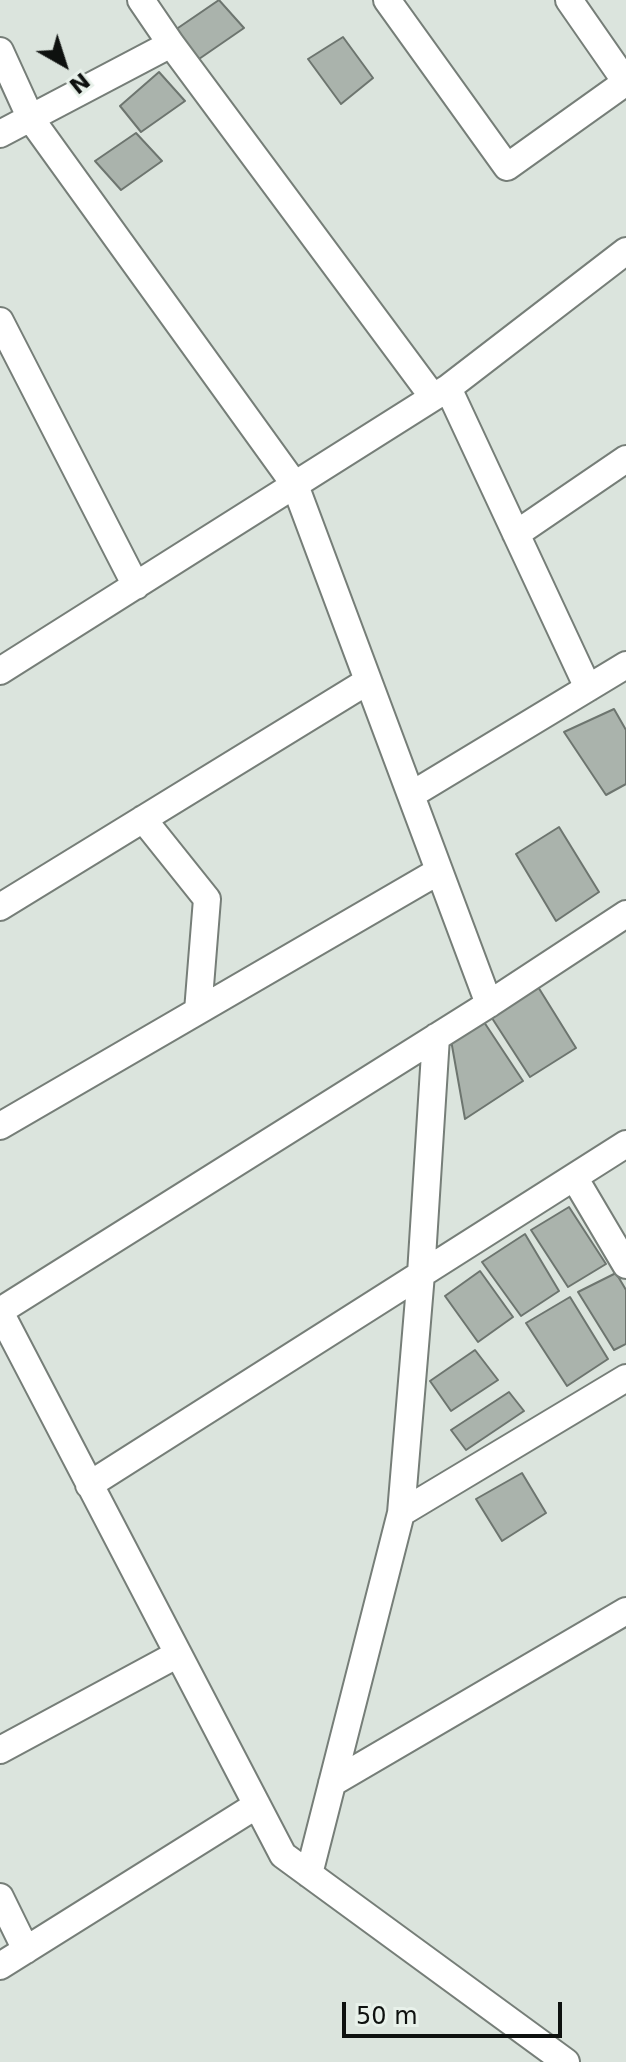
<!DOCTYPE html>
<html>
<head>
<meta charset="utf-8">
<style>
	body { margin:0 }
	#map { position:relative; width:626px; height:2062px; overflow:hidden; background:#dbe4dd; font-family:"DejaVu Sans",sans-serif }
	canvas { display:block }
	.north { position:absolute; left:24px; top:24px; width:80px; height:80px; -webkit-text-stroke:6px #e8f1ea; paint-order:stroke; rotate:141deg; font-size:22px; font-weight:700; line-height:32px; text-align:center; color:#0e110f }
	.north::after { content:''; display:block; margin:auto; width:28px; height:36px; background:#0e110f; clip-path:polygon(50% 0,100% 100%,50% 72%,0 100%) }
	.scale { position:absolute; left:342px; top:2002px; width:220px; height:36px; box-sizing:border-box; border:4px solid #0e110f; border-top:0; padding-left:10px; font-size:24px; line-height:28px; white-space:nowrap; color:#0e110f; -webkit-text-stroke:6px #e8f1ea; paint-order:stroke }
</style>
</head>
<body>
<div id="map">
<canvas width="626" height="2062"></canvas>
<div class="north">N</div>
<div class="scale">50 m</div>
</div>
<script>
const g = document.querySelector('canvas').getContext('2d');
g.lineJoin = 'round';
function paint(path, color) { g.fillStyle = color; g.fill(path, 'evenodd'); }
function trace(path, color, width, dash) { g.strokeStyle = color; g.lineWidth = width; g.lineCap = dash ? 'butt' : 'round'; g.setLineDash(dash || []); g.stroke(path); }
const building = new Path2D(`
	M219,0L244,28L199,59L175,30Z
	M343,37L373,78L341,104L308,59Z
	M159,72L185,101L141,132L120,106Z
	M136,133L162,161L121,190L95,161Z
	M614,709L626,730V784L606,795L564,732Z
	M559,827L599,892L556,921L516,854Z
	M535,982L576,1048L530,1077L490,1015Z
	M482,1019L523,1081L465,1119L451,1040Z
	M569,1207L606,1264L568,1287L531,1230Z
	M525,1234L559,1291L521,1316L482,1262Z
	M480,1271L513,1317L478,1342L445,1296Z
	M616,1273L626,1290V1344L614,1350L578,1292Z
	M570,1297L608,1359L567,1386L526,1323Z
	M475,1350L498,1380L451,1411L430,1381Z
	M509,1392L524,1411L466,1450L451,1430Z
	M522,1473L546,1513L502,1541L476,1499Z`);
paint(building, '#aab3ac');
trace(building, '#6d756f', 2);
const street = new Path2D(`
	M141,0L171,44L433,397
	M387,0L507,167L626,82L569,0
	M0,51L31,119L295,485L489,1004
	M0,134L171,44
	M0,321L136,586
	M448,388L588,688
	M516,534L626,459
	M0,671L448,388L626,251
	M411,795L626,665
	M143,819L207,899L198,1011
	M0,907L368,681
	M0,1126L439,871
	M574,1177L626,1265
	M0,1311L489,1004L626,914
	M0,1312L283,1855L566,2062
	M89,1485L626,1144
	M401,1513L626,1378
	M0,1750L178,1654
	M332,1783L626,1611
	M309,1874L401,1513L421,1274L436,1037
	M0,1897L26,1950
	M0,1966L257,1805`);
trace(street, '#767e78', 30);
trace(street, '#fff', 26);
</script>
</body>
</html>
